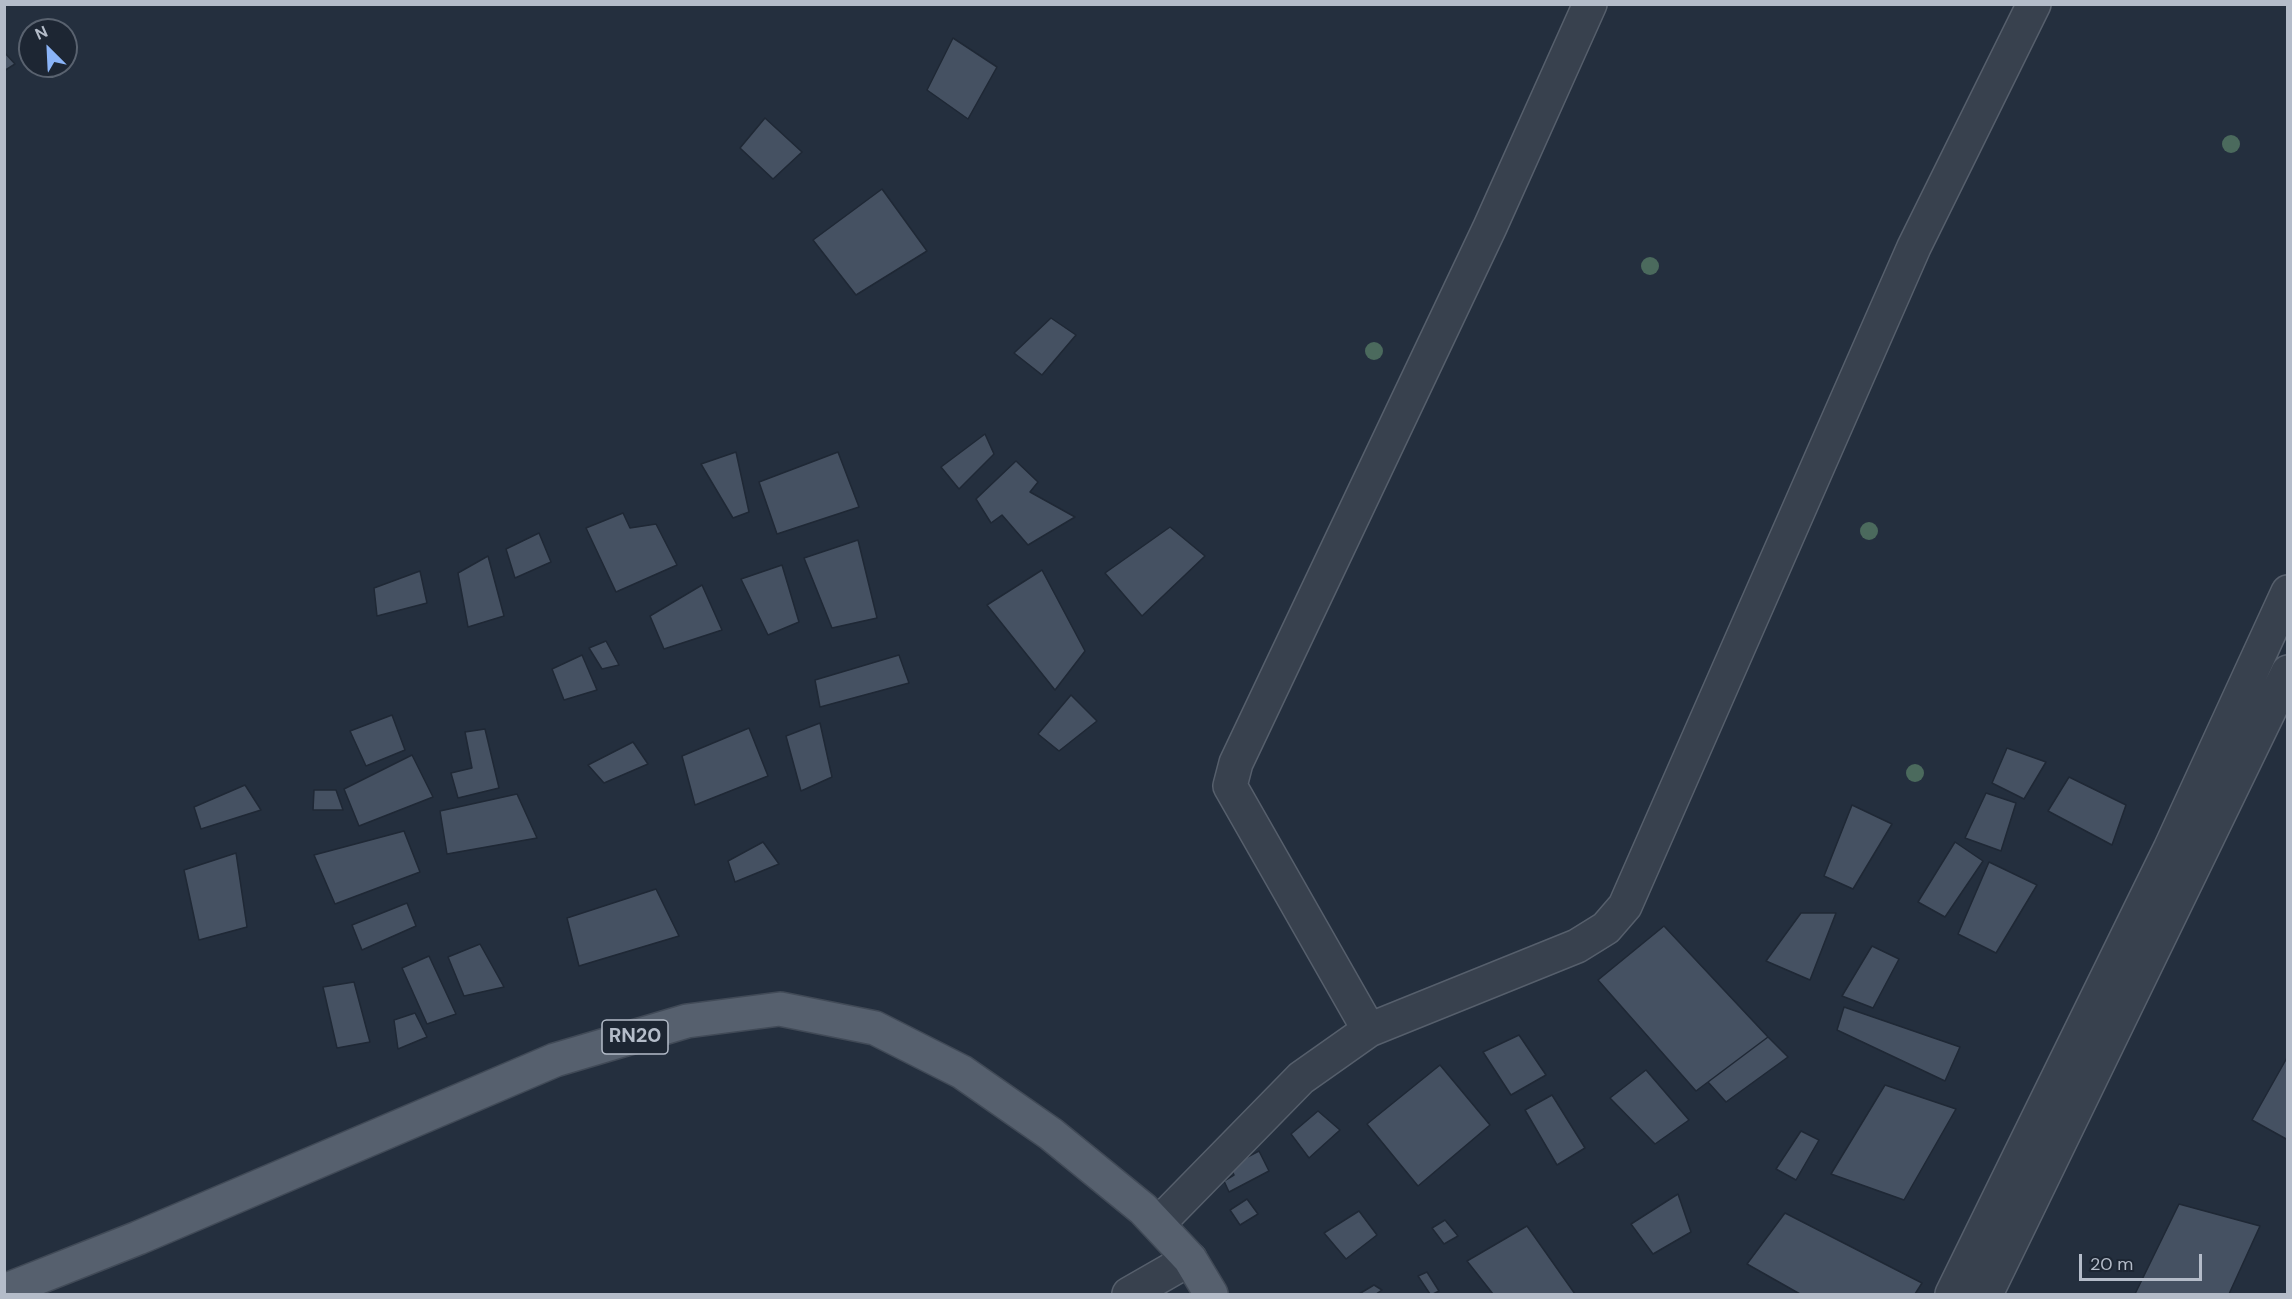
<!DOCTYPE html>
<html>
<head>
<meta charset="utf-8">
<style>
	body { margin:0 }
	#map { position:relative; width:2292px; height:1299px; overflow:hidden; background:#242f3e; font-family:"DM Sans",sans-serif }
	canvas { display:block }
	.frame { position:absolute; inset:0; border:6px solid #b4bcc9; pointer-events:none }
	.north { position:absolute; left:18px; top:18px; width:60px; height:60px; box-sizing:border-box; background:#1d2633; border:2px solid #59626f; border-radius:50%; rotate:336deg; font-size:16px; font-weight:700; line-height:24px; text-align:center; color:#b4bcc9 }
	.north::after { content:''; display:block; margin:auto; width:21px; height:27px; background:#8ab4f8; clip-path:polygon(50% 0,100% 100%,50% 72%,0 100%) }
	.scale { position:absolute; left:2079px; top:1254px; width:123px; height:27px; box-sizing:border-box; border:3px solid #b4bcc9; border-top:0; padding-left:8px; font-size:18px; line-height:21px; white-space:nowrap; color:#b4bcc9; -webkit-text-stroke:4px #1d2633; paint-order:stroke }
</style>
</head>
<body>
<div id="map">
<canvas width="2292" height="1299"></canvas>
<div class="frame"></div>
<div class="north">N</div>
<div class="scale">20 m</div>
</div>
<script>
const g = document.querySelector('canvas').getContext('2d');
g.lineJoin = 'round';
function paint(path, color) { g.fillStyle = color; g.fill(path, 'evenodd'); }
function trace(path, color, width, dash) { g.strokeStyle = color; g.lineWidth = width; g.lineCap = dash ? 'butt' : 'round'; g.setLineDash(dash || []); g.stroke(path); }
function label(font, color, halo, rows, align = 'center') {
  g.font = font + ' "DM Sans",sans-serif'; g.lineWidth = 4.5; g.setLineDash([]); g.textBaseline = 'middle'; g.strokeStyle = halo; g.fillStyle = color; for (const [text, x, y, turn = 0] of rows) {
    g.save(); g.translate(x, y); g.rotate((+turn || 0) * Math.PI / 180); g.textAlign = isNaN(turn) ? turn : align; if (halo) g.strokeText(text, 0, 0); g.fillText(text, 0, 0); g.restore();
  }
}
const building = new Path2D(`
	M953,38L997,67L968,119L927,90Z
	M4,52L15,64L4,71Z
	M765,118L802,152L773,179L740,148Z
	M882,189L927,251L856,295L813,240Z
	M1051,318L1076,335L1042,375L1014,353Z
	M985,434L994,454L959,489L941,467Z
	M736,452L749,512L733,518L701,464Z
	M838,452L859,507L777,534L759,482Z
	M1016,461L1038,482L1030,492L1075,517L1028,545L1002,515L991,523L976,499Z
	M623,513L630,528L656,524L677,565L616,592L586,528Z
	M1170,527L1205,556L1142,616L1105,573Z
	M539,533L551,562L515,578L506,549Z
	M858,540L877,618L832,628L804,558Z
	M488,556L504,616L468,627L458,573Z
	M782,565L799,622L768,635L741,579Z
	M1042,570L1085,651L1055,690L987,605Z
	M420,571L427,603L377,616L374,588Z
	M702,585L722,630L664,649L650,616Z
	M606,641L619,665L602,669L589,648Z
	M582,655L597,690L564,700L552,669Z
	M899,655L909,683L820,707L815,680Z
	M1071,695L1097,721L1059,751L1038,734Z
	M392,715L405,750L366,766L350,731Z
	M820,723L832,777L801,791L786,736Z
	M749,728L768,776L695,805L682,756Z
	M485,729L499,788L458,798L451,773L472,768L465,732Z
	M633,742L648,764L604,783L588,765Z
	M2007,748L2046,762L2024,799L1992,783Z
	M412,755L433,797L359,826L344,789Z
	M2069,777L2126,805L2112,845L2048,811Z
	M245,785L261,810L201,829L194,807Z
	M314,790H336L343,810H313Z
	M1986,793L2016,803L2001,851L1965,838Z
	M517,794L537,838L447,854L440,811Z
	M1852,805L1892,824L1853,889L1824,876Z
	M404,831L420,872L335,904L314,855Z
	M763,842L779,864L735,882L728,861Z
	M1955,842L1983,861L1945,917L1918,902Z
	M236,853L247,927L199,940L184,870Z
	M1989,862L2037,885L1996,953L1958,934Z
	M656,889L679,936L579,966L567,918Z
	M407,903L416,926L362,950L352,925Z
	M1801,913H1836L1810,980L1766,961Z
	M1664,926L1768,1037L1696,1091L1598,980Z
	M480,944L504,987L464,996L448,957Z
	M1872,946L1899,959L1873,1008L1842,996Z
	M429,956L456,1014L427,1024L402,968Z
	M354,982L370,1042L337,1048L323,987Z
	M1844,1007L1960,1047L1945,1081L1837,1030Z
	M415,1013L427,1037L398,1049L394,1020Z
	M1519,1035L1546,1075L1511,1095L1483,1052Z
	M1768,1037L1788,1057L1726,1102L1708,1082Z
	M2288,1056V1140L2252,1120Z
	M1440,1065L1490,1125L1418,1186L1367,1124Z
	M1646,1070L1689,1120L1655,1144L1610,1098Z
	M1885,1085L1956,1109L1904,1200L1831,1174Z
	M1552,1095L1585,1148L1557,1165L1525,1110Z
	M1318,1111L1340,1130L1309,1158L1291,1134Z
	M1801,1131L1819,1140L1796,1180L1776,1169Z
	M1259,1151L1269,1171L1229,1192L1224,1181L1234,1175L1230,1166Z
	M1678,1194L1691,1232L1653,1254L1631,1224Z
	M1247,1199L1258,1214L1240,1225L1230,1210Z
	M2179,1204L2260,1226L2229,1294H2135Z
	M1359,1211L1377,1235L1346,1259L1324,1233Z
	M1785,1213L1922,1283L1915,1294H1800L1747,1264Z
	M1445,1220L1458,1236L1444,1244L1432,1228Z
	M1527,1226L1575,1294H1493L1467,1261Z
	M1427,1272L1439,1291L1433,1294H1430L1418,1276Z
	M1374,1285L1382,1290L1376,1294H1359Z`);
paint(building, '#455162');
trace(building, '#1f2835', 1.5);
const minor = new Path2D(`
	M1369,1030L1230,786L1236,763L1490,227L1590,4
	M1158,1224L1301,1078L1369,1030L1577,946L1606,928L1625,906L1914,247L2034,4
	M1129,1294L1190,1259
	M1952,1294L2170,849L2288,592
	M1986,1294L2288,672`);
const major = new Path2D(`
	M4,1291L138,1238L555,1060L687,1021L780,1009L875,1028L962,1072L1051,1134L1143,1209L1190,1259L1211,1294`);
trace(minor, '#565f6c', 36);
trace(major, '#414a57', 36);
trace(minor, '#38414e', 33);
trace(major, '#56606e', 33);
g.fillStyle = '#4b6a5d';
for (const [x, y] of [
	[2231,144],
	[1650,266],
	[1374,351],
	[1869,531],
	[1915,773]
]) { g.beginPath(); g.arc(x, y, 9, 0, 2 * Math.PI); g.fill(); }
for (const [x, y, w] of [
	[635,1037,66]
]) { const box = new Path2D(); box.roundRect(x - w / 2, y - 17, w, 34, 4.5); g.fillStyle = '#1d2633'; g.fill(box); trace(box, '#b4bcc9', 1.5); }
label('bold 20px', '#b4bcc9', null, [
	["RN20",635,1037]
]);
</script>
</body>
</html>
